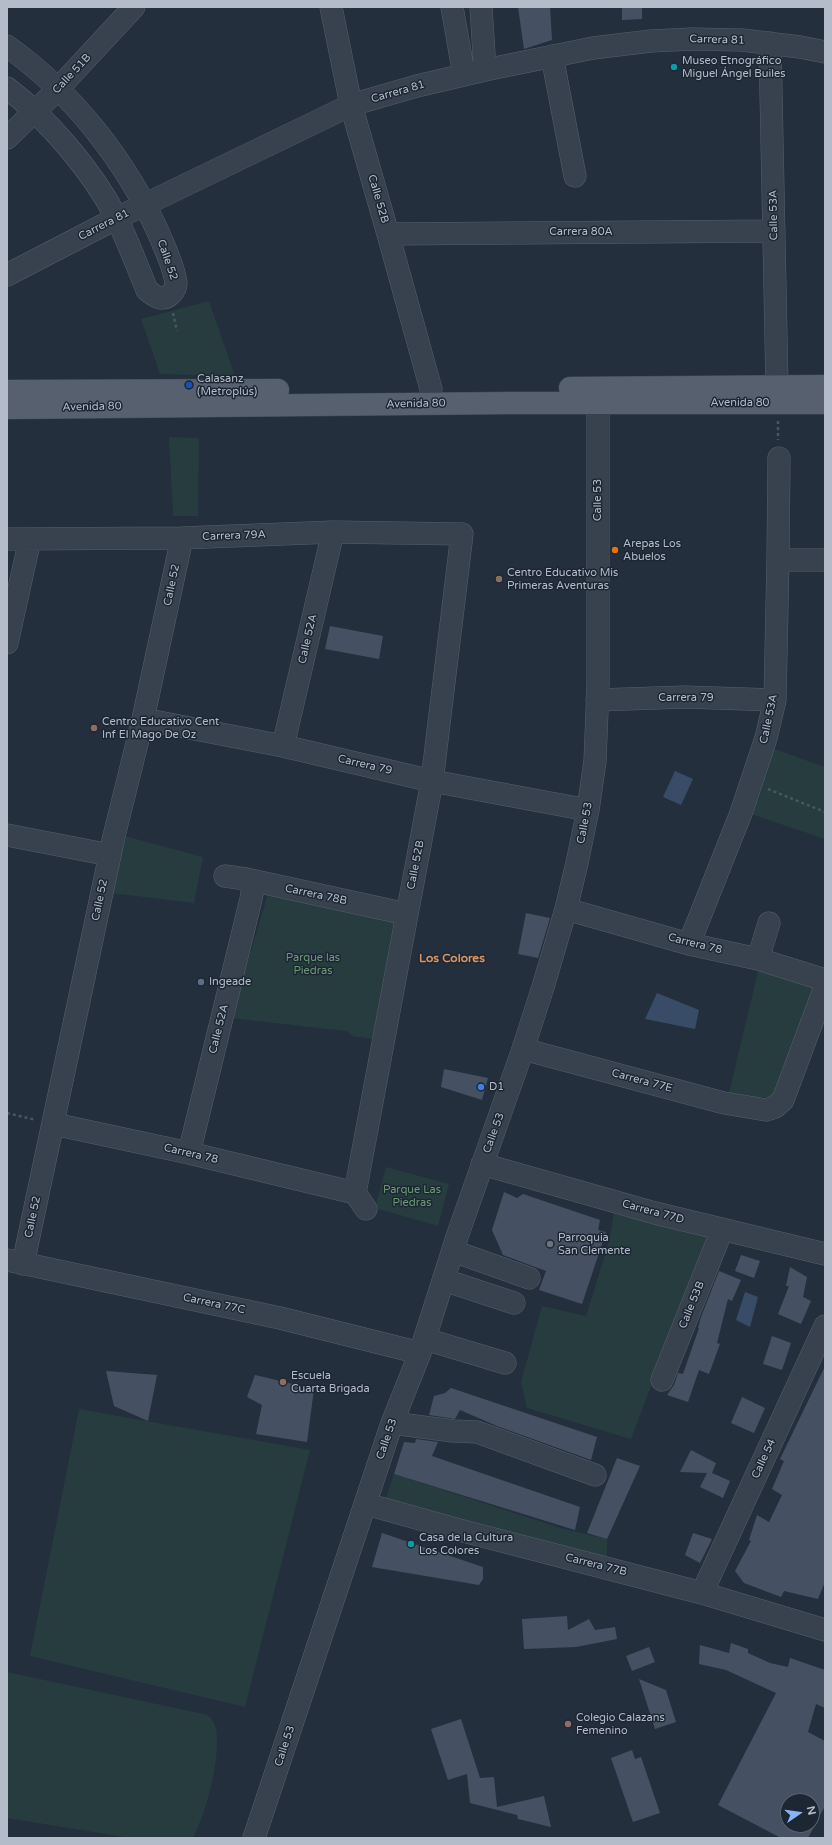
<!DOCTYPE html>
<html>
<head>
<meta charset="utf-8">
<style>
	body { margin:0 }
	#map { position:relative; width:832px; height:1845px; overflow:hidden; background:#242f3e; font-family:"Varela Round",sans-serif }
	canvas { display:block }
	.frame { position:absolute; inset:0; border:8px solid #b4bcc9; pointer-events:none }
	.north { position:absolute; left:780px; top:1793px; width:40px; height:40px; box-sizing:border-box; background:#1d2633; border:1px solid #59626f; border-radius:50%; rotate:77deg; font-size:11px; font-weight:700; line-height:16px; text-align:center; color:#b4bcc9 }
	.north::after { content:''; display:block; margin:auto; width:14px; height:18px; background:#8ab4f8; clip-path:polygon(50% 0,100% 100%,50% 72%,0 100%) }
</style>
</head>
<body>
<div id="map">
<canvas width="832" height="1845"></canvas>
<div class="frame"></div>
<div class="north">N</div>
</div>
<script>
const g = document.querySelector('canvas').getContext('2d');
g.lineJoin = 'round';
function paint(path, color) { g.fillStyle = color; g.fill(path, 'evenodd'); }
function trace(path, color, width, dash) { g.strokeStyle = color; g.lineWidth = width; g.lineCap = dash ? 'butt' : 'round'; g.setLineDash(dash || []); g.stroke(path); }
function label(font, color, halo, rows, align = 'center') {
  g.font = font + ' "Varela Round",sans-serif'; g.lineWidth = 3; g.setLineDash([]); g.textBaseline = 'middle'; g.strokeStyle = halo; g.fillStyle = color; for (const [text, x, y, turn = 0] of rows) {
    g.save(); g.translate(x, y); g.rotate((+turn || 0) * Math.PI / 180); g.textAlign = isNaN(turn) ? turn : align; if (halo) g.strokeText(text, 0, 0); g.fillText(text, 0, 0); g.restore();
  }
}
paint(new Path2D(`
	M209,301L235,376L160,374L141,319Z
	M169,437L199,438L198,516H173Z
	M772,748L825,767V839L748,813Z
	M117,834L203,857L194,903L111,893Z
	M268,894L400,914L381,1040L352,1036L350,1033L345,1031L231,1018Z
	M760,963L825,981L778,1097H728Z
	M386,1167L449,1184L438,1226L375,1208Z
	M614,1213L707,1237L631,1439L527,1408L521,1382L542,1306L586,1316L609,1242Z
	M79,1409L310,1450L245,1707L30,1656Z
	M394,1474L564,1529L607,1539V1562L384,1504Z
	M7,1672L208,1715C211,1718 215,1723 216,1728C221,1759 207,1810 193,1838H130L7,1818Z`), '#263c3f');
paint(new Path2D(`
	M675,771L693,779L681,805L663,797Z
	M657,993L699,1010L695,1029L645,1019Z
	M745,1292L758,1297L750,1327L736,1320Z`), '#394c67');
paint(new Path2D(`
	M518,7H550L552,40L524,49Z
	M622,7H642V19L622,20Z
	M330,626L383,636L379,659L325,649Z
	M526,913L550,918L538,958L518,954Z
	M444,1069L488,1078L482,1100L441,1087Z
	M504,1192L517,1198L523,1194L600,1220L598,1230L606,1232L582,1304L539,1290L546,1271L503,1255L492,1230Z
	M741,1255L760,1261L754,1278L735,1271Z
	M790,1267L807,1277L803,1297L811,1301L801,1324L778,1314L789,1286H786Z
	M719,1271L741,1280L732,1301L728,1299L717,1343L720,1344L709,1374L699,1370L688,1402L667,1395L674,1385L678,1373L683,1374L699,1328H698L701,1317Z
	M772,1336L791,1343L782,1370L763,1364Z
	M825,1366V1582L818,1599L784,1591L781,1597L744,1583L735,1571L751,1541L749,1540L757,1515L769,1522L782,1495L772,1489L784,1461L780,1459Z
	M106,1371L157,1375L148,1421L114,1406Z
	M255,1375L314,1389L307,1442L256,1434L262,1405L247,1397Z
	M451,1388L597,1437L591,1460L497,1426L460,1410L455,1419L429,1415L434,1396L445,1393Z
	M742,1397L765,1408L754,1433L731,1423Z
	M416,1439L438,1442L432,1456L580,1507L575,1530L394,1474L404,1442L415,1443Z
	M691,1450L716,1463L712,1473L730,1481L723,1498L700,1487L707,1473L680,1472Z
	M617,1458L640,1466L607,1539L587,1533Z
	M382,1533L483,1567V1579L479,1585L372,1567Z
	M693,1533L712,1539L700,1563L685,1555Z
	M567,1616L568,1630L589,1619L595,1630L615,1627L617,1639L576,1647L524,1649L522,1619Z
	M731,1643L748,1649V1653L770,1663L788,1667L790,1658L825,1670V1708L816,1704L808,1732L825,1741V1806L808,1838H781L718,1805L776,1693L726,1670L699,1664L700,1645L729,1653ZM788,1801H812V1825H788Z
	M649,1647L655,1662L632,1671L626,1656Z
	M639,1679L666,1690L676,1722L655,1729Z
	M461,1719L480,1778L494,1777L497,1807L544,1796L551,1827L518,1819L517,1815L470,1803L467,1774L448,1780L431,1729Z
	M632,1750L635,1759L641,1757L660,1813L633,1822L611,1758Z`), '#455162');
const minor = new Path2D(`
	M331,7L351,105L388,234L431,389
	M452,7L464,75
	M481,7L485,70
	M770,43L777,386
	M7,46C73,93 126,161 159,234C165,249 174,266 176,283C176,291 168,299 160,298C155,297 151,293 147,290C137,266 128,241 116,217C93,172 48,119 7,88
	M552,56L575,176
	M7,138L54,93L134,7
	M388,234L774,231
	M7,275L117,218L351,105L417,86L485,70L593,48L651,41L692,39L742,40L800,47L825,52
	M7,539L182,538L333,532L462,534L432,781L355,1193
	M778,560H825
	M7,643L30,539
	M597,700L685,697L775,700
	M143,719L283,746L432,781L588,810
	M283,746L333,532
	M7,835L110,855
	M225,876L246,879L407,914
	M566,909L689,944L758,959L825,980
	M689,944L741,813L766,738L775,700L778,560L779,458
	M758,959L769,923
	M523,1049L724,1103L766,1110L775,1107L783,1100L825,987
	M54,1124L189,1153L355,1193L366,1209
	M189,1153L251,899L254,881
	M482,1164L655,1213L825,1254
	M453,1251L529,1278
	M7,1260L280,1318L420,1353
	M23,1264L114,836L143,719L182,538
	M444,1280L514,1303
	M425,1339L505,1363
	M662,1380L722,1230
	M392,1423L453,1431L477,1432L595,1475
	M366,1504L463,1531L702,1593L825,1630
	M702,1593L825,1326
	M254,1838L392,1423L420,1353L458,1234L523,1049L543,987L566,909L577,863L588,810L595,761L598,686V403`);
const major = new Path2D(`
	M570,388L825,386
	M7,391L278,390
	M7,408L511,403H825`);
trace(minor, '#565f6c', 23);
trace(major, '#414a57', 23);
trace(new Path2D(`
	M173,313L177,331
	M778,421V440
	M768,789L825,812
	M7,1113L36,1120`), '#44595c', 2.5, [3, 3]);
trace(minor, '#38414e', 22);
trace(major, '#56606e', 22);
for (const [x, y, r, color] of [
	[674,67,4,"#0f9aa8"],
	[189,385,4,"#1a4fb4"],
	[615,550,4,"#e8710a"],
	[499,579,4,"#8d6e63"],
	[94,728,4,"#8d6e63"],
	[201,982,4,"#5c6f8a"],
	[481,1087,4,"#3f7fe0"],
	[550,1244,4,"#6b7280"],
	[283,1382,4,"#8d6e63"],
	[411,1544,4,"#0f9aa8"],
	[568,1724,4,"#8d6e63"]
]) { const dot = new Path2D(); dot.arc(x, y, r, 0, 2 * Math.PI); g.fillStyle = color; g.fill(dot); trace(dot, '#1d2633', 1.5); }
label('11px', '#b4bcc9', '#1d2633', [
	["Carrera 81",717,40,2],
	["Calle 51B",72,74,-47],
	["Carrera 81",398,92,-16],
	["Calle 52B",378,199,74],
	["Calle 53A",774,215,-91],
	["Carrera 81",104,225,-27],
	["Carrera 80A",581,232],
	["Calle 52",167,260,71],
	["Avenida 80",740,403],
	["Avenida 80",416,404,-1],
	["Avenida 80",92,407,-1],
	["Calle 53",598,500,-90],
	["Carrera 79A",234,536,-2],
	["Calle 52",172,585,-78],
	["Calle 52A",308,639,-77],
	["Carrera 79",686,698],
	["Calle 53A",769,719,-78],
	["Carrera 79",365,765,13],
	["Calle 53",585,823,-79],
	["Calle 52B",416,865,-79],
	["Carrera 78B",316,895,12],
	["Calle 52",100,900,-78],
	["Carrera 78",695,944,14],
	["Calle 52A",219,1029,-76],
	["Carrera 77E",642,1081,15],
	["Calle 53",494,1133,-70],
	["Carrera 78",191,1154,13],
	["Carrera 77D",653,1212,15],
	["Calle 52",33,1217,-78],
	["Carrera 77C",214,1304,12],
	["Calle 53B",692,1305,-68],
	["Calle 53",387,1439,-71],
	["Calle 54",764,1459,-65],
	["Carrera 77B",596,1565,14],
	["Calle 53",285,1746,-72]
]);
label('11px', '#b4bcc9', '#1d2633', [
	["Museo Etnográfico",682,61],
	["Miguel Ángel Builes",682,74],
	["Calasanz",197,379],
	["(Metroplús)",197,392],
	["Arepas Los",623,544],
	["Abuelos",623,557],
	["Centro Educativo Mis",507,573],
	["Primeras Aventuras",507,586],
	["Centro Educativo Cent",102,722],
	["Inf El Mago De Oz",102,735],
	["Ingeade",209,982],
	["D1",489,1087],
	["Parroquia",558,1238],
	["San Clemente",558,1251],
	["Escuela",291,1376],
	["Cuarta Brigada",291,1389],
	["Casa de la Cultura",419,1538],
	["Los Colores",419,1551],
	["Colegio Calazans",576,1718],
	["Femenino",576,1731]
], 'left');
label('11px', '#6b9a76', '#1d2633', [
	["Parque las",313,958],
	["Piedras",313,971],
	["Parque Las",412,1190],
	["Piedras",412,1203]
]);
label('bold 12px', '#d59563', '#1d2633', [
	["Los Colores",452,959]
]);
</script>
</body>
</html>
